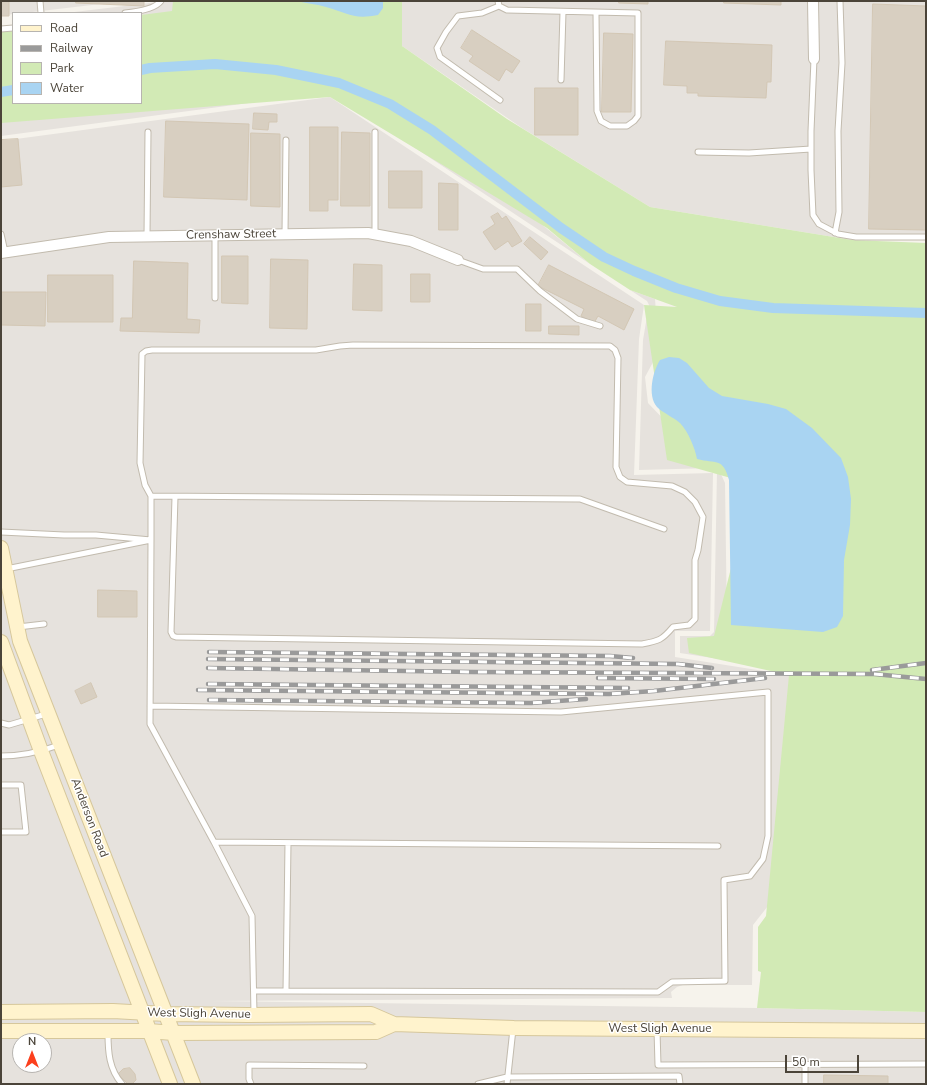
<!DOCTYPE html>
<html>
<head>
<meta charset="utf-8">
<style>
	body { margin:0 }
	#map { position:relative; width:927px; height:1085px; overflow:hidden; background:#f6f3ec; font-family:"Nunito Sans",sans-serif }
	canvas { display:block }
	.frame { position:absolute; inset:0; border:2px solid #4b4439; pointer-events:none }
	.legend { position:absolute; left:12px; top:12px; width:130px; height:92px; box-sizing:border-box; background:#fff; border:1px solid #b7b4b0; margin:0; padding:5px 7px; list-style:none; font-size:12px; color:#4b4439 }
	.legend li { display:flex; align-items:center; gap:8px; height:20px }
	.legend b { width:20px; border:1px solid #b7b4b0 }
	.north { position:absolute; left:12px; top:1033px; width:40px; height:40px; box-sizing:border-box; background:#fff; border:1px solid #b7b4b0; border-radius:50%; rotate:0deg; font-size:11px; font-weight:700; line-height:16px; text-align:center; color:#4b4439 }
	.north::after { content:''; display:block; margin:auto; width:14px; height:18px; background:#fc3f1d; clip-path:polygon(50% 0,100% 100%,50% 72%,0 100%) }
	.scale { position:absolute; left:785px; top:1055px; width:74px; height:18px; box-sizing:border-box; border:2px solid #4b4439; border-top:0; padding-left:5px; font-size:12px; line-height:14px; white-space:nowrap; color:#4b4439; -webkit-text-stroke:3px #fff; paint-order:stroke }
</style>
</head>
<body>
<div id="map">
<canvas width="927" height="1085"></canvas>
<div class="frame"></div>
<ul class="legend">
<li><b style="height:5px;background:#fff3cd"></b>Road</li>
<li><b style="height:5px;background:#9a9a9a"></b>Railway</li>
<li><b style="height:11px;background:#d2eab5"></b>Park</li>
<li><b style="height:11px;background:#a9d4f2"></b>Water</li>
</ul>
<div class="north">N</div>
<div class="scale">50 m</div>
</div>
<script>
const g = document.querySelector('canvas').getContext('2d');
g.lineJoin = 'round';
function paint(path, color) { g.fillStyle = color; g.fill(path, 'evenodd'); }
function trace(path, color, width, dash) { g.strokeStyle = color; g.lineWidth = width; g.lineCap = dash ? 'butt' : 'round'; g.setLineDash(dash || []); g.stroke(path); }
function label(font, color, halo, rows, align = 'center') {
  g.font = font + ' "Nunito Sans",sans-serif'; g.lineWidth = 3; g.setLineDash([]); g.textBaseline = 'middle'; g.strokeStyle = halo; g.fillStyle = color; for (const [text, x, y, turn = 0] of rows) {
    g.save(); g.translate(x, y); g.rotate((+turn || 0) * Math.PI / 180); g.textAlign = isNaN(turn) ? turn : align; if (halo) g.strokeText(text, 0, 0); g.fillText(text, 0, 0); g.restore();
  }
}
paint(new Path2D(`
	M1,1H126L24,13H13V14L1,16Z
	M166,1H207L141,33V13H66Z
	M402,1H926V238L852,240L650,207L522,128L402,46Z
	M309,95L1,136V105L18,103H141Z
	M330,97L644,305L639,339L634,475L713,473L710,631H675V657L789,675L790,878L753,925L752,985H683L677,987L671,992L672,998L211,1001L757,1008L926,1012V1084H1V141ZM20,1041H44V1065H20Z
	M358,110L512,200L590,264Z
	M630,290L655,299L659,351L645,377L648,403L672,428L719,470L725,483L727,625L790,670L680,653V636H710L714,632L717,471L713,468L639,470L643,340L649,305L647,301Z`), '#e6e2dd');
paint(new Path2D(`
	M173,1H402V46L507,119L650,207L852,240L926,243V1012L757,1008L761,972L758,971V927L766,916L789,675L689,653L687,638L714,636L752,484L667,460L644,305L677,307L630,290L590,264L547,228L330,97L1,123V32L13,31V103H141V15L172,11Z`), '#d2eab5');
paint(new Path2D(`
	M295,1H383V8L378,15C353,20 348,13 326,7C316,4 305,3 295,1Z
	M669,357L679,358L687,363L709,388L722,396L768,404L786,409L812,428L841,458L848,477L851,499L850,525L844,560L843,616L837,627L823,632L731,625L729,480C723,457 716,464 697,459C695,448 688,431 680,423C673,417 663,413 657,407C647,395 653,371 660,360Z`), '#a9d4f2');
trace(new Path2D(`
	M141,70L150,68L215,64L276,70L339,83L390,104L432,130L561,228L604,257L634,271L676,288L720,301L773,308L926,313
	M1,92L13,90`), '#a9d4f2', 10);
const building = new Path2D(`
	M1,1H9V16H1Z
	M76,1H144V6L76,3Z
	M619,1H648V4L619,3Z
	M724,1H781V5L724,3Z
	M873,4L926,6V230L869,229Z
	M472,30L520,61L512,73L506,69L499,81L469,61L473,56L461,48Z
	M604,33L633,34L631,112H602Z
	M666,41L772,45L771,82H767L766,98L698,96V93H687V86L664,85Z
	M535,88H578V135H535Z
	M254,113L277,114V122H269L268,130L253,129Z
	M166,121L249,124L247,200L164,197Z
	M310,127H338V200H328V211H310Z
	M342,132L370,133V206H341Z
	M251,133L280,134V207L251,206Z
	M18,139L22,185L1,187V140Z
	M389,171H422V208H389Z
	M439,183L458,184V230H439Z
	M498,213L502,219L506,216L522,241L512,247L508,241L495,250L483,232L495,224L491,217Z
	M530,237L548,252L541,260L524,244Z
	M222,256H248V304L222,303Z
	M271,259L308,260L307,329L270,328Z
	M134,261L188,263L187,319L200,320L199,333L120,331L121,318H132Z
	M354,264L382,265V311L353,310Z
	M549,265L634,309L624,330L598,316L594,323L581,316L584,309L538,286Z
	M411,274H430V302H411Z
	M48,275H113V322H48Z
	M1,292H46L45,326L1,325Z
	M526,304H541V331H526Z
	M549,326H579V335L549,334Z
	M98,590L137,591V617H98Z
	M91,683L97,697L81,704L75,691Z
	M130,1068L135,1074L136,1080L132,1084H128L118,1074L123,1069Z
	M824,1075L888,1076V1084H824Z`);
paint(building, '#d8cfc1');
trace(building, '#d3c7b4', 1);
const lane = new Path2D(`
	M40,1L41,13
	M498,1L499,6L507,10L638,13V116L634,121L627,126H610L601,121L597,111L596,13
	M499,6L482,13L458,16L446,32L437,48L440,57L500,100
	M125,13C135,12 155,9 161,1
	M1,29L13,28
	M814,59L811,131V170L813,215L819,224L838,234L856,237H926
	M561,80L563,12
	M698,152L749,153L811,149
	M835,233L839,212L838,131L842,63L840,1
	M1,234L5,252
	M285,234L286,140
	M375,234V132
	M215,235V298
	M147,236L148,132
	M458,260L483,269H517L540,291L577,319L600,326
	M151,496L145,485L140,463L142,354L146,351L152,350H316L340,346L353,345L610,346L615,350L618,358L616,467L620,477L627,482L672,486L685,492L695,502L703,517L698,550L695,560V619L689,625L673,627C662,640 659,641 642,644L176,637L173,636L171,632L175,497
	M1,532L64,535H96L151,540V496L580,499L664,529
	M6,569L151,540L150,724L214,842L718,846
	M18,627L44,624
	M150,706L561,712L768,692V836L763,859L750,876L724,880L725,981L672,982L658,992L286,991
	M1,723L9,725L46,714
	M1,756C21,756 40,752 59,745
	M1,785H21L26,832H1
	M214,842L252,916L254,1014
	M254,991H286L288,843
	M657,1030L658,1065L926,1064
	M108,1033C108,1052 109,1069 122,1084
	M251,1084L249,1079V1065L364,1066
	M478,1084L507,1077L679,1076L680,1084
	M507,1084L513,1029
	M805,1084V1065`);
const street = new Path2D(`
	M813,1L814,59
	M1,253L109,237L368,233L411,241L458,260`);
const secondary = new Path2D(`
	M1,548L20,641L193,1084
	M1,642L41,751L170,1084
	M1,1012L113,1011L166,1014L248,1015L371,1014L394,1024L514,1028L926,1031
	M1,1031H149L173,1033L376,1032L394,1024`);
trace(lane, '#c2bbae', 7);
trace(street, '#c2bbae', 12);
trace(secondary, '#d6c79b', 16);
trace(lane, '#fff', 5);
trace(street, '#fff', 10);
trace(secondary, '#fff3cd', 14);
const rail = new Path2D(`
	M209,652L610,656L633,658
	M208,659L678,664L712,668
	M208,668L473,672L874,674L926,679
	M872,670L926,663
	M598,678L714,679
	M208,684L628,688
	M198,690L609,694L654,691L765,678
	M209,700L531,703L586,699`);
trace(rail, '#9a9a9a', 4.5);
trace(rail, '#fff', 3, [9]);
label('12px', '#4b4439', '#fff', [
	["Crenshaw Street",231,235,-1],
	["Anderson Road",89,818,69],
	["West Sligh Avenue",199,1014,1],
	["West Sligh Avenue",660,1029]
]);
</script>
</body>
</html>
